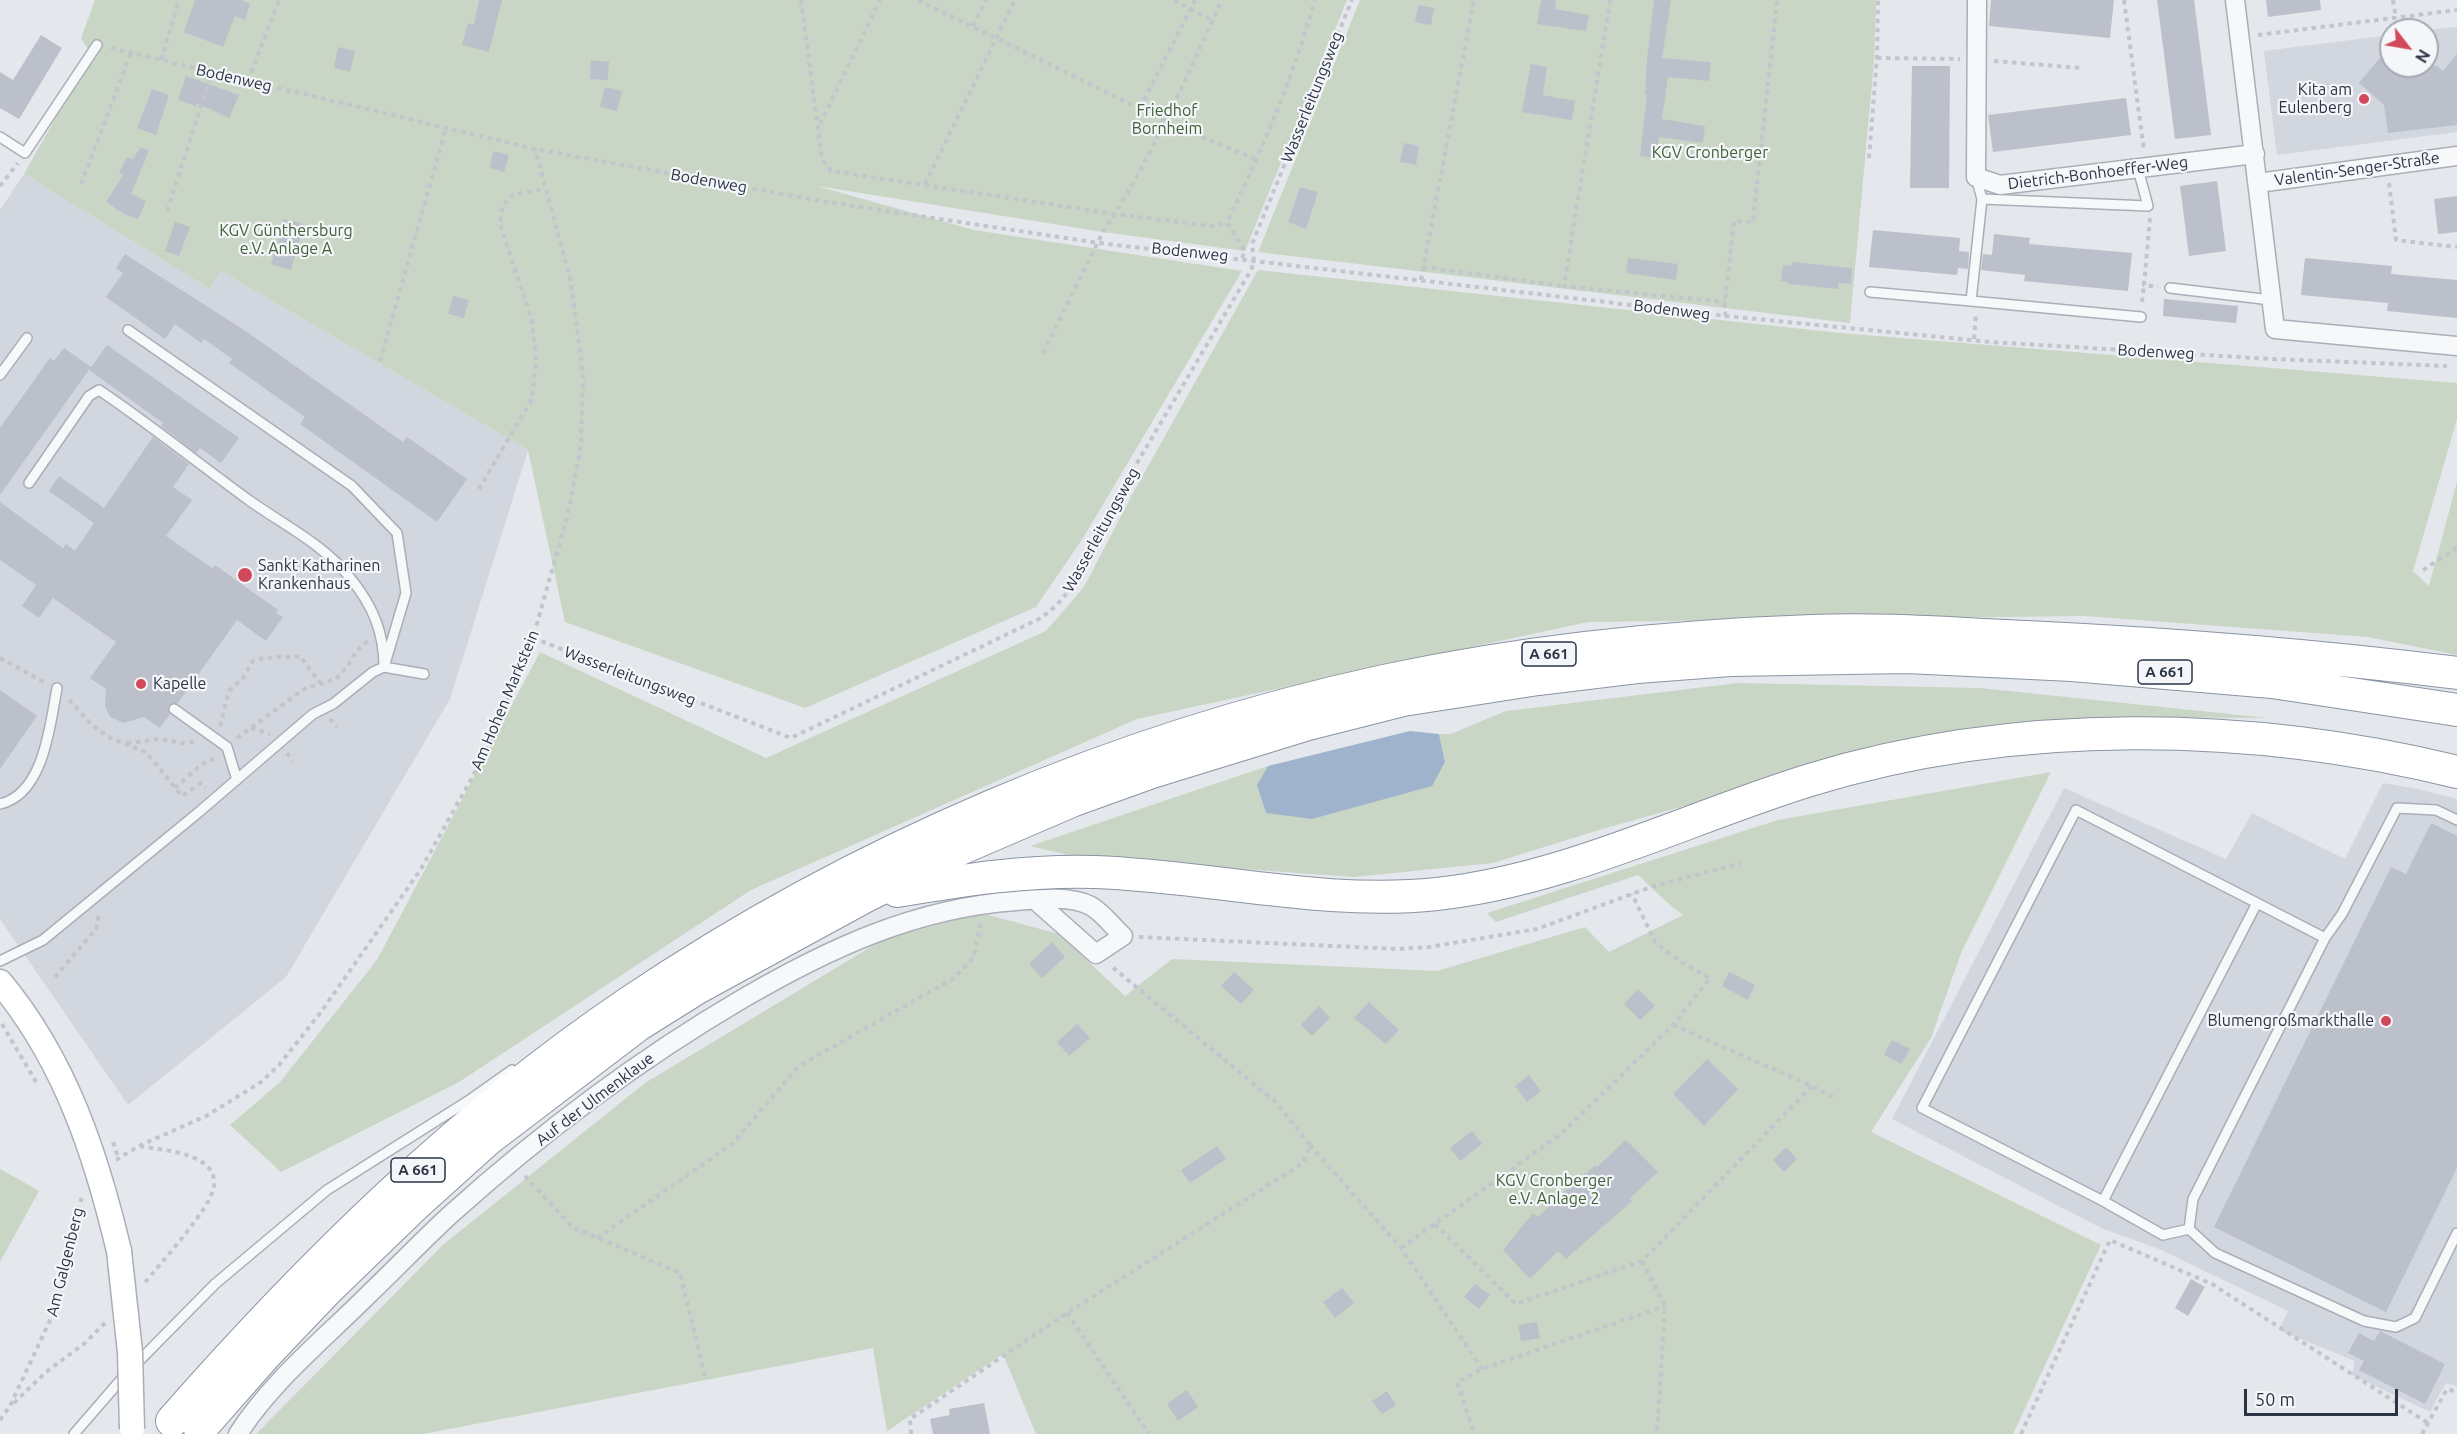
<!DOCTYPE html>
<html>
<head>
<meta charset="utf-8">
<style>
	body { margin:0 }
	#map { position:relative; width:2457px; height:1434px; overflow:hidden; background:#e4e7ec; font-family:Ubuntu,sans-serif }
	canvas { display:block }
	.north { position:absolute; left:2379px; top:18px; width:60px; height:60px; box-sizing:border-box; background:#f4f6f9; border:2px solid #a4a8b1; border-radius:50%; rotate:121deg; font-size:16px; font-weight:700; line-height:24px; text-align:center; color:#2b3445 }
	.north::after { content:''; display:block; margin:auto; width:21px; height:27px; background:#d1495b; clip-path:polygon(50% 0,100% 100%,50% 72%,0 100%) }
	.scale { position:absolute; left:2244px; top:1389px; width:154px; height:27px; box-sizing:border-box; border:3px solid #2b3445; border-top:0; padding-left:8px; font-size:18px; line-height:21px; white-space:nowrap; color:#2b3445; -webkit-text-stroke:4px #f4f6f9; paint-order:stroke }
</style>
</head>
<body>
<div id="map">
<canvas width="2457" height="1434"></canvas>
<div class="north">N</div>
<div class="scale">50 m</div>
</div>
<script>
const g = document.querySelector('canvas').getContext('2d');
g.lineJoin = 'round';
function paint(path, color) { g.fillStyle = color; g.fill(path, 'evenodd'); }
function trace(path, color, width, dash) { g.strokeStyle = color; g.lineWidth = width; g.lineCap = dash ? 'butt' : 'round'; g.setLineDash(dash || []); g.stroke(path); }
function label(font, color, halo, rows, align = 'center') {
  g.font = font + ' Ubuntu,sans-serif'; g.lineWidth = 4.5; g.setLineDash([]); g.textBaseline = 'middle'; g.strokeStyle = halo; g.fillStyle = color; for (const [text, x, y, turn = 0] of rows) {
    g.save(); g.translate(x, y); g.rotate((+turn || 0) * Math.PI / 180); g.textAlign = isNaN(turn) ? turn : align; if (halo) g.strokeText(text, 0, 0); g.fillText(text, 0, 0); g.restore();
  }
}
paint(new Path2D(`
	M2457,27V132L2277,155L2264,51L2391,35V66H2427V30Z
	M24,174L210,289L221,271L528,450L450,699L286,977L128,1105L0,919V210Z
	M2383,783L2418,789L2457,799V1386L2446,1383L2430,1412L2352,1375L2355,1361L2279,1330L2288,1311L2159,1249L2101,1228L1892,1119L2064,788L2226,859L2252,813L2345,859Z`), '#d2d6de');
paint(new Path2D(`
	M95,0H1347L1245,251L1103,232L817,186L974,230L1242,271L1083,538L1036,607L805,708L565,622L528,450L221,271L210,289L24,174L91,55L81,38Z
	M1360,0H1876L1874,61L1850,323L1258,252Z
	M1258,270L1840,333L2457,383V419L2413,571L2429,586L2457,482V655L2368,637L2085,616L1588,622L1137,719L751,890L459,1082L281,1172L230,1125L280,1082L377,960L540,652L766,758L1046,631L1084,587L1133,493Z
	M1738,683L1980,688L2268,718L2096,717L1851,759L1599,830L1493,863L1354,877L1077,857L1030,846L1268,766L1257,785L1445,762L1439,734H1451L1506,711Z
	M2051,772L1961,953L1931,1038L1871,1132L2101,1245L2013,1434H1036L1003,1354L887,1431L873,1348L423,1434H256L444,1244L645,1083L884,939L981,913L1059,934L1125,996L1172,959L1437,971L1585,927L1609,952L1683,915L1671,906L1638,875L1496,922L1487,913L1778,820Z
	M0,1169L39,1191L0,1262Z`), '#c9d6c5');
paint(new Path2D(`
	M1410,731L1439,734L1445,762L1432,786L1312,819L1266,813L1257,785L1268,766Z`), '#9fb4cc');
paint(new Path2D(`
	M195,0H241L250,4L245,20L235,16L223,47L184,32Z
	M479,0H502L489,52L462,45L468,23L474,25Z
	M1541,0H1556L1555,9L1589,15L1586,31L1537,24Z
	M1654,0H1671L1662,58L1711,62L1709,81L1668,77L1662,119L1705,126L1703,143L1659,137L1656,158L1640,156L1647,95L1645,94L1647,59Z
	M1991,0H2114L2110,38L1989,26Z
	M2157,0H2194L2211,135L2175,139Z
	M2266,0H2320L2321,10L2268,17Z
	M1418,5L1434,8L1431,25L1415,22Z
	M41,35L62,48L19,119L0,108V72L13,80Z
	M338,47L355,51L350,72L334,68Z
	M2457,54V125L2388,133L2384,105L2359,83L2380,58L2402,76L2410,66H2437L2443,71Z
	M591,60L609,62L608,80L590,79Z
	M1531,64L1547,67L1543,95L1575,101L1572,120L1522,112Z
	M1912,66H1950L1949,188H1910Z
	M186,76L239,95L229,118L197,103L196,106L178,100Z
	M605,87L622,91L617,111L600,107Z
	M152,89L169,95L156,135L137,128Z
	M2126,98L2131,135L1993,152L1988,115Z
	M1404,143L1419,146L1416,165L1400,162Z
	M141,147L149,151L131,194L146,201L138,219L124,214L106,202L123,175L119,173L127,157L133,159Z
	M493,151L509,155L504,172L490,168Z
	M2217,181L2226,251L2189,256L2180,186Z
	M1300,187L1318,192L1306,229L1288,222Z
	M2457,196V232L2438,234L2434,199Z
	M284,219L304,224L291,270L271,264Z
	M175,222L190,227L179,256L165,251Z
	M1873,230L1960,238L1959,251L1969,252L1968,269L1958,268L1957,275L1869,267Z
	M1994,234L2030,238L2029,244L2132,253L2128,291L2024,281L2025,275L1981,270L1983,254L1992,255Z
	M125,254L247,332L403,442L407,437L467,479L437,522L300,424L305,417L229,363L232,359L204,339L201,343L175,324L165,339L106,297L123,273L116,268Z
	M1628,258L1678,264L1676,280L1626,273Z
	M2305,258L2392,266L2391,274L2457,280V318L2387,311L2388,303L2301,295Z
	M1792,262L1852,268L1851,284L1838,283V289L1788,284V282L1781,281L1783,265L1791,266Z
	M453,296L469,300L464,318L448,314Z
	M2164,299L2238,306L2236,323L2163,316Z
	M107,345L239,438L221,463L200,448L196,453L161,426L163,423L89,370Z
	M64,348L91,367L0,495V428L50,358L54,361Z
	M153,437L189,464L173,487L192,500L166,536L212,568L215,565L278,610L276,613L283,617L266,641L237,620L178,703H172L168,706L170,714L160,728L144,717L124,723L110,717L105,706L106,689L90,678L116,642L53,598L39,618L22,606L36,585L0,560V502L63,548L66,544L75,551L94,523L49,491L59,476L104,508Z
	M0,690L37,716L0,769Z
	M2431,823L2457,836V1168L2386,1312L2214,1227L2391,867L2406,874Z
	M1052,942L1065,957L1042,978L1029,964Z
	M1234,972L1254,990L1241,1004L1221,986Z
	M1729,972L1755,985L1748,1000L1722,986Z
	M1638,989L1655,1006L1640,1020L1624,1004Z
	M1369,1002L1399,1030L1386,1044L1354,1018Z
	M1319,1006L1330,1018L1312,1036L1301,1025Z
	M1077,1024L1090,1038L1069,1056L1057,1042Z
	M1892,1040L1910,1049L1901,1064L1884,1055Z
	M1707,1059L1738,1089L1704,1126L1673,1094Z
	M1529,1075L1541,1091L1527,1102L1515,1086Z
	M1472,1131L1482,1144L1460,1161L1450,1148Z
	M1626,1140L1658,1172L1629,1199L1632,1201L1566,1259L1558,1251L1530,1279L1503,1250L1533,1213L1538,1217L1570,1186L1596,1165L1597,1167Z
	M1217,1146L1226,1159L1190,1183L1181,1170Z
	M1786,1147L1797,1159L1784,1172L1773,1160Z
	M2191,1279L2205,1287L2188,1316L2175,1308Z
	M1475,1284L1490,1295L1479,1309L1464,1297Z
	M1342,1288L1354,1303L1335,1318L1323,1302Z
	M1537,1322L1540,1338L1521,1341L1518,1325Z
	M2380,1331L2445,1364L2425,1404L2359,1370L2364,1361L2348,1353L2359,1333L2374,1341Z
	M1187,1390L1198,1407L1178,1421L1167,1404Z
	M1387,1391L1396,1405L1382,1414L1372,1401Z
	M984,1403L990,1434H933L930,1419L950,1415L949,1409Z`), '#bbc0ca');
const lane = new Path2D(`
	M0,137L25,153L97,45
	M1976,177L1982,199L1971,301L2141,317
	M1982,199L2148,206L2138,169
	M2170,288L2271,300
	M1870,292L1971,301
	M0,375L27,338
	M29,483L89,396L99,390C151,425 199,464 250,501C284,525 326,546 351,579C373,606 384,633 384,667L406,593L397,533L352,486L128,330
	M174,709L227,747L237,780
	M0,804C44,794 50,725 57,688
	M2457,820L2436,810L2397,808L2342,914L2325,938L2193,1199L2189,1229L2215,1253L2364,1321L2396,1327L2415,1318L2457,1233
	M0,961L43,940L199,812L313,714L333,704L373,672L384,667L424,674
	M2103,1201L2257,903
	M2189,1229L2163,1235L2103,1201L1922,1108L2076,810L2325,938
	M135,1365L215,1284L327,1190L471,1099L512,1070
	M74,1434L125,1375`);
const street = new Path2D(`
	M1977,0L1976,177L2000,185L2255,154
	M2235,0L2275,329L2457,346
	M2258,183L2457,156
	M238,1434C272,1381 324,1339 368,1295C395,1269 422,1241 450,1215C540,1134 638,1060 742,999C828,949 915,908 1016,901C1038,899 1071,895 1091,906C1103,913 1113,927 1123,936L1096,954L1035,900`);
const secondary = new Path2D(`
	M0,982C65,1060 96,1154 119,1251`);
const highway = new Path2D(`
	M897,891C963,880 1027,870 1095,872C1209,876 1323,906 1437,894C1566,880 1687,818 1810,780C2015,717 2250,721 2457,772
	M172,1421C309,1265 458,1118 630,1002C857,849 1117,739 1384,681C1524,651 1669,636 1812,631C1883,628 1956,634 2027,637C2171,644 2314,655 2457,673
	M200,1429L266,1354L328,1289L416,1204L487,1140L638,1025L697,988L864,897L960,849L1074,800L1152,772L1308,724L1403,700L1538,679L1637,667L1730,660L1907,657L2072,665L2272,682L2457,710`);
trace(lane, '#a9aeb7', 12);
trace(street, '#a9aeb7', 21);
trace(secondary, '#a9aeb7', 27);
trace(highway, '#8b94a3', 34);
trace(new Path2D(`
	M801,0L822,159L831,171L1115,214L1210,226L1227,223
	M918,0L1165,121L1257,160
	M1174,0L1213,21
	M1610,0L1564,286L1725,302
	M2124,0L2144,151
	M2393,0L2396,18
	M973,26L986,0
	M2258,35L2457,10
	M111,48L535,149L827,202L1099,243L1726,316L1991,342L2272,359L2447,366
	M1877,58L1960,59
	M161,60L179,0
	M1994,61L2081,68
	M248,81L279,0
	M1140,108L1195,0
	M820,124L880,0
	M1869,158L1877,58L1878,0
	M2389,183L2396,240L2457,247
	M81,184L131,53
	M925,184L1015,0
	M0,186L18,163
	M167,211L212,72
	M2150,218L2144,285L2158,287
	M1242,258L1245,251L1227,223C1262,150 1293,77 1315,0
	M1423,267L1564,286
	M1421,280L1474,0
	M2142,302L2144,285
	M1726,316L1724,309L1734,221L1753,222L1777,0
	M1974,339L1976,314
	M1043,353L1103,232C1151,160 1186,78 1222,0
	M380,361L446,128
	M479,489L532,399L536,361L532,321L500,224L503,205L512,195L544,189
	M2423,570L2457,548
	M533,638L791,738L1041,618L1056,606L1074,585L1101,524L1251,270L1254,262L1252,244L1352,0
	M0,658L44,682
	M69,700L90,723L108,737L146,752L182,796L201,783L205,788
	M330,719L337,727
	M220,726L229,691L243,678L253,661C268,655 284,659 300,656L320,683
	M251,728L270,734
	M237,738L304,689L336,679L347,667L357,650L368,641
	M127,743L161,739L181,743L194,742
	M287,753L293,761
	M175,788L202,764L216,758
	M1139,937L1398,949L1429,947L1537,929L1651,887L1741,863
	M55,977L96,929L99,913
	M2,1024L36,1082
	M1673,1025L1812,1086L1837,1099
	M113,1142L119,1160
	M1310,1145L1401,1248L1482,1369
	M140,1146C161,1150 189,1151 206,1165C212,1170 215,1178 214,1186C211,1209 160,1263 144,1284
	M116,1160L139,1146L208,1115L261,1082L279,1065L321,1012L421,869L484,756L533,638L569,510L581,444L583,376L571,282L535,149
	M525,1176L572,1227L680,1273L706,1380
	M1435,1224L1516,1304L1642,1261L1812,1086
	M597,1238L732,1144L799,1066L954,978L973,958L981,923
	M1401,1248L1561,1134L1673,1025L1710,978L1679,961L1655,942L1632,894
	M1642,1261L1665,1306L1657,1434
	M1067,1313L1149,1434
	M14,1403L46,1372L85,1343L105,1323
	M0,1420L10,1406L52,1316L82,1196
	M1473,1430L1457,1382L1482,1369L1665,1306
	M911,1434L910,1419L1067,1313L1303,1163L1310,1145L1277,1103L1111,966
	M2021,1434L2110,1240L2212,1284L2428,1423
	M2422,1434L2447,1389L2457,1392`), '#c2c5cb', 4, [4.5, 4.5]);
trace(lane, '#f7f8fa', 9);
trace(street, '#f7f8fa', 18);
trace(secondary, '#fff', 24);
trace(highway, '#fff', 32);
const secondaryBridge = new Path2D(`
	M119,1251L130,1352L132,1429`);
trace(secondaryBridge, '#a9aeb7', 27, []);
trace(secondaryBridge, '#fff', 24);
for (const [x, y, r, color] of [
	[2364,99,6,"#d1495b"],
	[245,575,8,"#d1495b"],
	[141,684,6,"#d1495b"],
	[2386,1021,6,"#d1495b"]
]) { const dot = new Path2D(); dot.arc(x, y, r, 0, 2 * Math.PI); g.fillStyle = color; g.fill(dot); trace(dot, '#f4f6f9', 2); }
for (const [x, y, w] of [
	[1549,654,54],
	[2165,672,54],
	[418,1170,54]
]) { const box = new Path2D(); box.roundRect(x - w / 2, y - 12, w, 24, 4.5); g.fillStyle = '#f4f6f9'; g.fill(box); trace(box, '#2b3445', 1.5); }
label('bold 15px', '#2b3445', null, [
	["A 661",1549,654],
	["A 661",2165,672],
	["A 661",418,1170]
]);
label('16px', '#2b3445', '#f4f6f9', [
	["Bodenweg",234,78,13],
	["Wasserleitungsweg",1312,97,-68],
	["Valentin-Senger-Straße",2357,169,-8],
	["Dietrich-Bonhoeffer-Weg",2098,173,-7],
	["Bodenweg",709,181,10],
	["Bodenweg",1190,252,6],
	["Bodenweg",1672,310,7],
	["Bodenweg",2156,352,3],
	["Wasserleitungsweg",1101,530,-61],
	["Wasserleitungsweg",630,676,21],
	["Am Hohen Markstein",505,700,-67],
	["Auf der Ulmenklaue",595,1099,-37],
	["Am Galgenberg",65,1262,-76]
]);
label('16px', '#2b3445', '#f4f6f9', [
	["Kita am",2352,90],
	["Eulenberg",2352,108],
	["Sankt Katharinen",258,566,"left"],
	["Krankenhaus",258,584,"left"],
	["Kapelle",153,684,"left"],
	["Blumengroßmarkthalle",2374,1021]
], 'right');
label('16px', '#3f6138', '#f4f6f9', [
	["Friedhof",1167,111],
	["Bornheim",1167,129],
	["KGV Cronberger",1710,153],
	["KGV Günthersburg",286,231],
	["e.V. Anlage A",286,249],
	["KGV Cronberger",1554,1181],
	["e.V. Anlage 2",1554,1199]
]);
</script>
</body>
</html>
